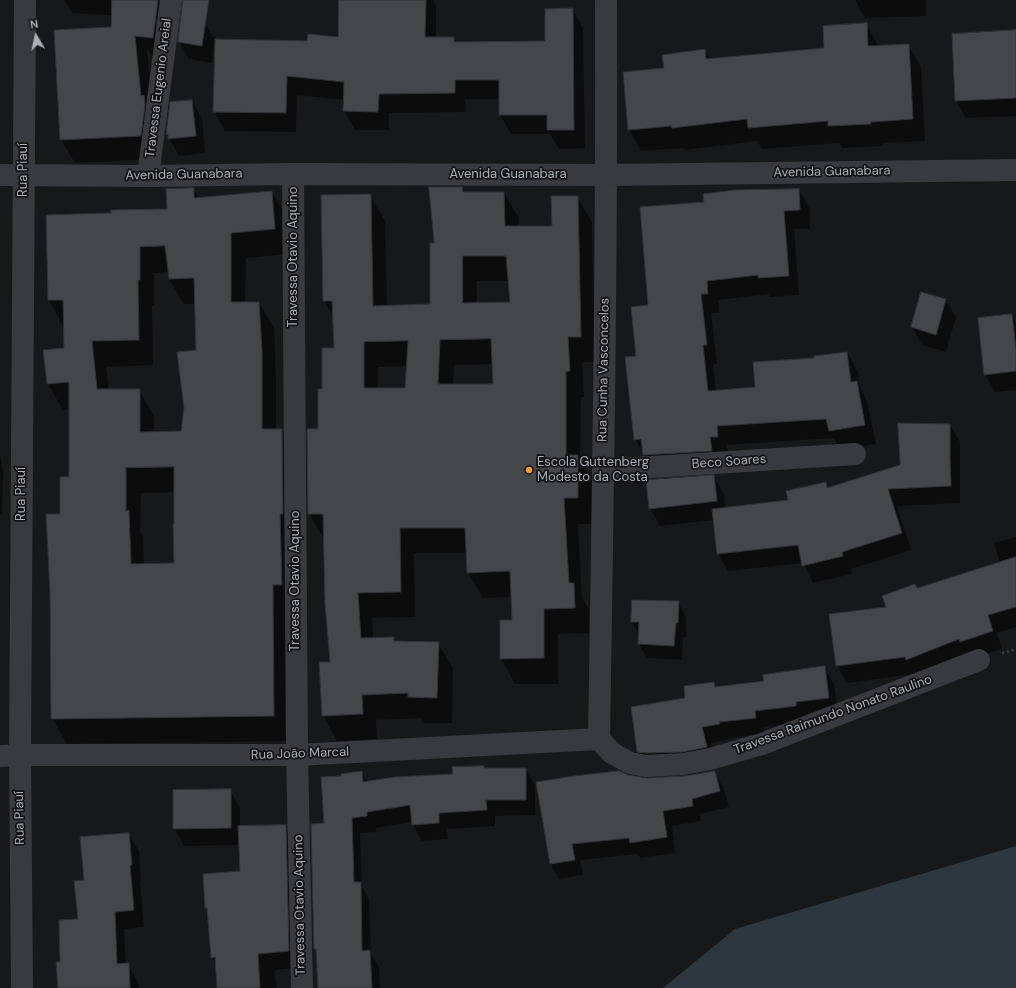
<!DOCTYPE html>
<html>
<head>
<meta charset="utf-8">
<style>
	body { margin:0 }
	#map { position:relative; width:1016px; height:988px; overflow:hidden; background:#17181a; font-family:"DM Sans",sans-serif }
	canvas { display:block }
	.north { position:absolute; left:16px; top:16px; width:40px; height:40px; -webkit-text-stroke:3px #121315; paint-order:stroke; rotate:351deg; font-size:11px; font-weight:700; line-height:16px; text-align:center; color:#aab0b9 }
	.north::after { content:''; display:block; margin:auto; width:14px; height:18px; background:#aab0b9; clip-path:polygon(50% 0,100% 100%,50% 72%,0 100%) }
</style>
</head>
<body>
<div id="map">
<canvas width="1016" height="988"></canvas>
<div class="north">N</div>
</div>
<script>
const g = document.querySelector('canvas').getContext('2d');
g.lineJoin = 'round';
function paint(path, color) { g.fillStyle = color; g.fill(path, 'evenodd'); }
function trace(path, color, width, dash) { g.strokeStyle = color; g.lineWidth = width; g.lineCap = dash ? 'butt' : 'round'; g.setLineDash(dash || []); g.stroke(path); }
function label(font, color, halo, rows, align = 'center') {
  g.font = font + ' "DM Sans",sans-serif'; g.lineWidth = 3.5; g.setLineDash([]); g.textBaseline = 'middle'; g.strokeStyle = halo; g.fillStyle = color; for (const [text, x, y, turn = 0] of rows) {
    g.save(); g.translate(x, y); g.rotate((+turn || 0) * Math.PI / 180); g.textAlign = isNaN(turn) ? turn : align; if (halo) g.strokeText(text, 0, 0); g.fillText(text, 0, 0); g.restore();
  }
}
paint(new Path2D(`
	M1016,846V988H663L735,929Z`), '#2d383e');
paint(new Path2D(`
	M64,0H171L170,19L72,13Z
	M340,0H433L436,6V38H454L457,43L546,42L572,9L583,28L585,148L559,149L550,134H511L500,115V99H465L466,112L389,113V130H355L344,110V100L297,95L296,132L225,131L214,111L216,47H214L212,63L189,59L179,42L205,23L215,40L308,42L339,38Z
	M855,0H926V16L865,18Z
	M866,24L879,47L908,45L921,67L925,141L883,143V146L842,148L839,143L762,149L757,141L685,150L684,148L641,151L629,130L665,69L705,50L710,59L825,49Z
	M140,26H155L169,51L155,62L147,48L153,114L154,159L75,163L61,140L55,31L134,27L140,37Z
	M1016,32V116L966,118L956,101L953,35Z
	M192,101L202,118L205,153L179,156L167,134Z
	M462,188L465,193H504L519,218V227H553L577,197L592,222L595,362H582L584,397H581L580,461L592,481V524H578L582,598L589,609V633L558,634V684H515L501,659L513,621L512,597L483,598L468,573L467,553H414L415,617L372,618L373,639L393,638L396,642L438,643L453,668L452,723H424L422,718L376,720L377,739L337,741L323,716L331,663L324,539L309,514L323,390L335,349L334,317L324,301L370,195L385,221L387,306L431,305L435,244ZM477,281H509L511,303L477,304ZM493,364L494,385H453L454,365ZM408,366L406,389H378V367Z
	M193,189L199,198L272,192L287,218L290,254L246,258L245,303H259L274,328L276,376V430H282L297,456L289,741L67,744L52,718L61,515L70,478V409L63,410L48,384L44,351L65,349V326H63L49,300L112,214L168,210ZM169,272V279L184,304H195L197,351L182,432H154V416L139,390H109L106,367L153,365L152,305H154V273ZM175,492V564H144L143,537L140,532L141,493Z
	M799,190L810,209V229H794L799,295L770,297L768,294L718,300L719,313H711L717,364H713L716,391L756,388L815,359L847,353L858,372L860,387L867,401L876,444L840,450L834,438L727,445L728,455L655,474L635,439L637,357L649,306L705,203Z
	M921,293L946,300L956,317L946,352L922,345L912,327Z
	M1012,315L1016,323V390L995,392L985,374Z
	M950,425L960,442V503L897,506L911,550L851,569L852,574L813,583L803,563L728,571L718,553L714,520L660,526L650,508L714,477L724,494L725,508L789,501L825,483L828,489L901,465Z
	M0,454L3,472L2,514H0Z
	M1016,537V627L997,633L1002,649L916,674L847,683L837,666L888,607L918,589L1000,564L994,543Z
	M678,602L686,617V637H683L682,660L647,658L639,644V634L632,622Z
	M824,667L834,684L838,714L805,722L764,727V734L728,738V740L711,743L716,763L648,768L638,751L686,699L713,683L716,688L765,681Z
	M484,767L485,769H525L535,785V815L495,816V826L447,829L448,839L422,841L413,825L412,822L376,828V832L360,833L362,887L369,899L371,954L379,967L380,988H319L318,954L315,949L325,824L342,777L361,772L367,783L454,775Z
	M714,772L723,787L729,807L700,814L701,821L672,826L675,853L640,858L638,854L580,860L583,875L559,879L550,863L627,776L647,779L685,777Z
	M230,790L240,808V827L285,826L295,843L298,968L274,970L277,988H218L216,965L212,957L208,912L206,908L241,872L240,845L184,846L174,828Z
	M129,834L139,851L141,882H140L144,927L124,929L126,965H128L138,982L139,988H59L61,963L79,920L85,881Z`), '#0007');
const building = new Path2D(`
	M112,0H158L153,38L135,36L141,96L144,95L145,105L141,136L60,140L54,30L111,27Z
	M183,0H209L202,46L178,42Z
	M339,0H426L425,37H454V42L545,41V9L573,8L574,130H547V115H499V80H455V93L379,94L378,112L343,111L344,82L287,76L286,113L213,112L215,39L307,41L308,34L338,37Z
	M867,23L868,46L909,44L913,119L871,122V124L828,126V121L748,128L747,119L672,128L671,126L628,130L623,72L664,68L662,55L705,49L706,59L824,48L823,26Z
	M1016,30V98L955,101L952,34Z
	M192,100L196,136L168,139V134L166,135L170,102Z
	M429,187H462L463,192H504L505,226H552L551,196H578L581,337H568L570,371L566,372V455H578V498H564L569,583H574L575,608L544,609V658L500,659V620H512L510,571L467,573L465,528H400L401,592L358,593L361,638L394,637V641L439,642L437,698L408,697V693L362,695L363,714L322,716L319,662H330L325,604L323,514H308L307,429H318V389H322V348H334L332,301H323L321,195L371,194L373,306L430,304V243H434ZM463,256H506L510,302L463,303ZM491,339L493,384H438L440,340ZM408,341L405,388H364V342Z
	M194,188V198L272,191L275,229L231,233V302H259L262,350V429H282L283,514H280L282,585H273L274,716L51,719L50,592L46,514H60V477H69V382L47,384L43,350L64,348L63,300H48L46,215L111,213V210L167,209L166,189ZM165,246L169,279L194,278L196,350L177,352L184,408L181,431L140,432V389H97L92,341L139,340L138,280H140V247ZM174,467V524H173L174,563L131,564L129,510L126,511V468Z
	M799,189L800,210L784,211L789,276L758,278V275L707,281L708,294H701L707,345H703L708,391L755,387L753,362L814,358V356L847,352L851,382L857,381L865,425L829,431L826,419L717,426L718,437H710L712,451L643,455L641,439L634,440L625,357L636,356L631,307L648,305L640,207L704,202L703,194L735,190Z
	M921,292L946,299L936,335L911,327Z
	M1012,314L1016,350V371L984,375L978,318Z
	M898,423L950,424V458L951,486L888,489L902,533L842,552L843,556L802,566L798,545L717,554L712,509L788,500L786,491L826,482L827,488L900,465Z
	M714,475L717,501L649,509L646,480Z
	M1016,557V607L988,615L993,631L960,642L959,639L906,660L905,657L836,666L829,614L886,607L882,596L915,584L917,588Z
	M632,600L679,601L678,623H676L674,646L638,644L639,622H631Z
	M825,666L829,698L796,702V706L755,711L756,718L719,722L720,724L702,727L707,747L682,752L647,753L637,752L631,707L685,698L684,686L714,682L715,687L764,681L763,675Z
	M484,766V768H526V800H486L487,810L439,813V823L412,825L410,805L367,812V816L352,818L354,882H361L362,951L370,950L372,988H318L316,949H314L311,824L324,823L321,777L341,776V774L362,771L363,782L395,777L453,774L452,767Z
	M619,771L628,775L647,778L685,776L715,771L720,791L692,799L693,806L663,811L667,837L630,843L629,838L572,844L575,860L550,864L536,782L574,776Z
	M231,789V828L173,829V790Z
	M286,825L289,951L258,954L260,988H217L215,957L211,958L207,908H205L203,874L240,871L238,826Z
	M129,833L132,865H130L134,910L115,912L117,964L129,963L130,988H58L56,962H60L59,920L78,919L74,881L84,880L80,837Z`);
paint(building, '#44464a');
trace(building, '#313236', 1);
trace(new Path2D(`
	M1002,653L1016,649`), '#3e4146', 2.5, [2, 3]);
trace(new Path2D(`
	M293,174L297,755L302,988
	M0,175L148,176L293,174L606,175L1016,170
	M148,176L171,0
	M604,470L855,454
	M599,739C603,493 607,247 606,0
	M599,739L612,753L630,763L646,766L683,764L710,759L762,744L979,660
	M0,756L20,755H297L599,739
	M22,988L20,755L25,0`), '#383a3f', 22);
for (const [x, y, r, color] of [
	[529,470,4,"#f39c36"]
]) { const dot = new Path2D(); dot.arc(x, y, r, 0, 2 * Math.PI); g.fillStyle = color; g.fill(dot); trace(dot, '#121315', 1.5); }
label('13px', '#aab0b9', '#121315', [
	["Travessa Eugenio Areial",159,88,-83],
	["Rua Piauí",24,170,-90],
	["Avenida Guanabara",832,172,-1],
	["Avenida Guanabara",184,175,-1],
	["Avenida Guanabara",508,175],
	["Travessa Otavio Aquino",294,257,-90],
	["Rua Cunha Vasconcelos",604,370,-89],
	["Beco Soares",729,462,-4],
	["Rua Piauí",22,494,-90],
	["Travessa Otavio Aquino",296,581,-90],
	["Travessa Raimundo Nonato Raulino",833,715,-20],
	["Rua João Marcal",300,754,-2],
	["Rua Piauí",20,818,-91],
	["Travessa Otavio Aquino",300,905,-91]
]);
label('13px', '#aab0b9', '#121315', [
	["Escola Guttenberg",537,463],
	["Modesto da Costa",537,478]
], 'left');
</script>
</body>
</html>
